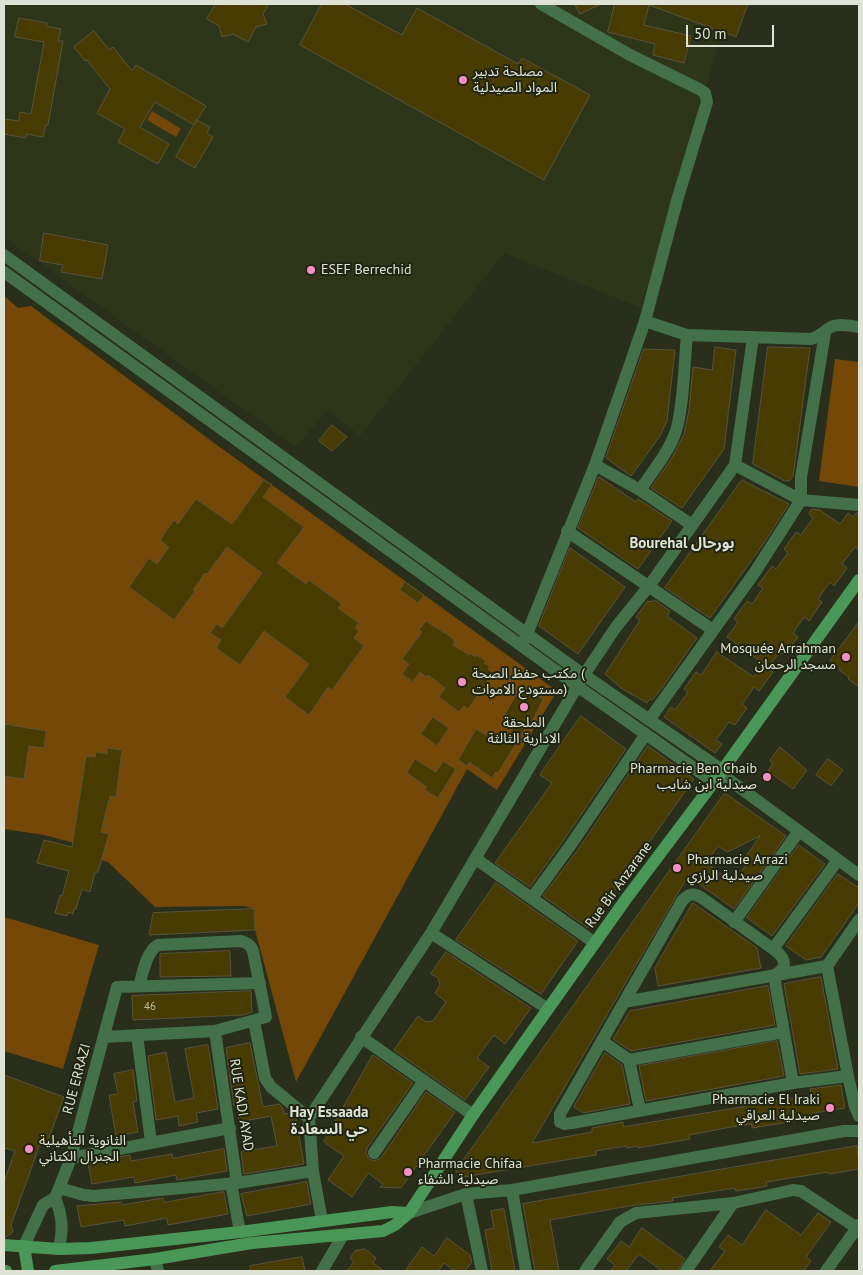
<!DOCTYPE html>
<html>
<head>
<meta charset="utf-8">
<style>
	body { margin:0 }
	#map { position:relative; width:863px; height:1275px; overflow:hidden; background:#292f1b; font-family:"PT Sans",sans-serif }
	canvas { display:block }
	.frame { position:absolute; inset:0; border:5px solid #dfe3d6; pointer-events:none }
	.scale { position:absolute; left:686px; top:25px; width:88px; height:22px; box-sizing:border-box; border:2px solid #dfe3d6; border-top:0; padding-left:6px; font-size:15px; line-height:18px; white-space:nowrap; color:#dfe3d6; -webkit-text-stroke:4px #202511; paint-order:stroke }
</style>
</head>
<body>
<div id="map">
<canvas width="863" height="1275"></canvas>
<div class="frame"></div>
<div class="scale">50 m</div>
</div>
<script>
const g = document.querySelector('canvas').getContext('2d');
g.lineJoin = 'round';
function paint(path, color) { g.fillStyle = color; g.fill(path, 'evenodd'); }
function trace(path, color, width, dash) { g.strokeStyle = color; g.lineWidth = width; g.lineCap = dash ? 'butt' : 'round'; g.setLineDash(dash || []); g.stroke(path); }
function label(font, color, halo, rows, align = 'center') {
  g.font = font + ' "PT Sans","Noto Sans Arabic",sans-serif'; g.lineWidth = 4; g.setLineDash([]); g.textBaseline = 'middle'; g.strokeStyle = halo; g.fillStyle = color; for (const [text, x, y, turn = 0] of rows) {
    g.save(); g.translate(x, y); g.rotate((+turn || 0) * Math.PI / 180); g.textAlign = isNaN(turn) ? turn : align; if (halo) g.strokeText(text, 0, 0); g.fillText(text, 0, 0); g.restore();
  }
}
paint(new Path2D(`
	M4,4H748L736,37L722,32L641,308L504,253L360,436L328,410L296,447L4,237Z`), '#2e361a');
paint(new Path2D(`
	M152,111L181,129L176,137L147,120Z
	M4,296L18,308L31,306L210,440L557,691L497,790L467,769L296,1082L255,930L254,909L245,906L155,907L108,862L84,855L86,846L44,835L4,829Z
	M835,359L859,362V487L819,481Z
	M4,917L99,945L63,1069L4,1051Z`), '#754807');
const building = new Path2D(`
	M216,4H269L263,14L267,24L256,27L248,42L233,34L222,37L219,26L207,19Z
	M322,4H345L402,35L417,8L518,64L522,58L590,95L544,180L300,45Z
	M575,4H601L580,14Z
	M615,4H748L736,37L649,5L644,25L691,36L684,63L653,55L655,44L608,32Z
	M19,18L47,23L46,26L61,29L58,41H63L48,125H46L43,137L27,134L26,138L4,134V119L19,121L20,112L31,114L44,42L15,37Z
	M94,31L109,50L113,47L132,71L136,65L206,106L194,125L155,102L140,127L169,144L158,164L118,142L125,129L97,113L110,89L87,60L85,61L74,47Z
	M197,120L210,127L207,133L213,137L195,168L176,157Z
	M44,233L108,245L102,279L61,272L63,265L40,261Z
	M715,347L736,350L724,449L682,508L651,488L672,458L684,434L689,410L693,367L712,370Z
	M768,347L810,348L793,477L789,481H785L753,464Z
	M644,349L675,350L667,421L660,436L631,476L606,458Z
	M332,425L347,437L332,451L319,441Z
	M599,477L636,502L638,499L672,521L638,569L578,528Z
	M264,480L272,485L263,497L304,527L277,563L306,584L309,580L342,604L338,608L359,623L355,628L359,631L354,638L364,646L332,690L328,687L309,715L285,697L309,664L264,631L240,665L216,648L221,640L210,633L217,624L222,628L262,573L227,547L207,574L205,573L193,590L195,591L174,620L129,587L149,558L157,564L169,547L160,540L174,520L178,524L196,499L232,524Z
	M742,480L789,504L764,543L710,618L665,588Z
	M812,509L820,510L840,524L848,513L853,517L856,513H859V550L855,547L842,564L847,568L834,586L830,582L824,590L818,599L822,602L809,621L804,617L793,633L798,637L791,646L785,655L780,652L768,667L727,637L738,622L734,619L747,601L752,604L763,588L758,585L772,566L776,569L788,553L784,549L796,532L801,535L813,518L809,514Z
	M570,548L625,587L578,654L539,626Z
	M405,582L424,595L418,603L400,590Z
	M656,601L670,611L667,616L697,638L662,688L652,700L650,699L647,703L621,688L605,674L640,620L636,617L647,602Z
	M426,621L451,637L455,642L453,645L469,655L470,653L476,657L477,655L486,661L484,663L490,667L488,669L493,673L468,709L464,706L459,712L439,697L445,688L428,675L426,677L420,672L413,682L402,674L409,664L402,659L422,632L419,630Z
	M859,622V687L848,679L849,677L839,670L840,668L830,661Z
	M717,652L754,677L762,665L773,672L759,691L754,687L748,696L742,704L747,708L735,725L729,722L716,740L722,744L715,753L664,717L671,707L675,710L688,692L684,689L696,672L701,675Z
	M522,686L543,699L534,718L531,723L529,722L498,773L496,772L492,778L469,762L467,766L458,760L476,729L486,735L488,732L504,742L517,722L505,714Z
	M581,716L626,749L563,841L530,887L495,863L552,783L540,775Z
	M433,717L449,728L437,746L421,734Z
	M4,724L46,731L44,748L29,746L24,779L4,776Z
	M648,746L694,779L588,928L543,896L577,851Z
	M780,747L807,770L793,789L768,771L773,763L770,761Z
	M107,748L122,750L116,797L110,796L101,832L109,834L98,872H95L90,892L82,889L76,909H74L73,914L68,912L67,916L55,913L60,895L62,896L69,871L37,863L44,840L72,847L86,756L95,757L96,752L107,754Z
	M415,759L436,772L443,761L456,769L438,798L425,790L427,787L407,773Z
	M828,759L843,770L831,786L816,775Z
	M725,793L786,836L734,909L688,876L532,1143L592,1132V1128L623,1122V1127L811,1095L810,1089L841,1085L845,1108L814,1113L815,1118L752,1128V1124L731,1127L689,1135L690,1139L638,1148V1146L627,1148V1146L606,1149L596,1151V1155L463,1177L456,1171ZM760,836L742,862L746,865L734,883L706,863L718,846L727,852Z
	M799,845L825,864L772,936L747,918Z
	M838,874L859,888V903L821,957L806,960L786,946Z
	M496,883L578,941L541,994L456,940Z
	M693,903L757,948L761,968L658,986L655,968Z
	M254,909L255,930L149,935L153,913Z
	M230,951L231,976L160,977V954Z
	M446,952L531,1008L505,1044L494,1035L485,1047L477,1058L489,1067L465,1100L394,1050L418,1016L426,1022L433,1021L446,1002L435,993L440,985L438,978L431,974Z
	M821,977L838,1069L800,1074L784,984Z
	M768,986L775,1025L631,1051L613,1039L630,1011Z
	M251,991L252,1012L243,1015L133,1020L132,996Z
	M777,1041L784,1076L646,1101L639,1066Z
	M250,1043L263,1107L279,1104L283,1108L284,1114L290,1113L296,1118L304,1164L244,1174L241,1152L277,1146L271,1116L239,1122L237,1105L234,1106L226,1048Z
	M208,1045L218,1109L196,1113L198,1122L179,1126L178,1116L156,1120L148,1056L166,1052L175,1102L194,1098L185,1049Z
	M605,1053L622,1065L630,1104L583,1113L574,1107Z
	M373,1055L413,1083L367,1148L366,1153L369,1159L374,1161L381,1158L426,1092L455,1112L401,1188L380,1187L383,1184L368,1173L352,1197L328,1180L344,1156L324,1142Z
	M133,1070L137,1101L133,1102L138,1132L116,1136L109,1095L118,1094L114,1074Z
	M4,1075L64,1097L46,1146L40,1144L11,1225L13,1232L6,1237H4V1182L15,1151L4,1148Z
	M857,1146L859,1169L829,1174L828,1172L766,1182L767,1186L756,1188L736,1191L735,1188L672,1198L673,1201L635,1205L550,1220L559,1271H535L523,1204Z
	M224,1149L227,1171L177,1180L176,1175L135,1183L134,1177L92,1184L88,1163L130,1155L131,1161L172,1154L173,1158Z
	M307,1182L311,1204L247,1216L241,1194Z
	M224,1192L228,1214L168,1225L167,1218L125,1226L124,1220L81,1227L77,1206L121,1202L122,1205L163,1198L164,1202Z
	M504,1209L515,1271H492L485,1230L494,1228L491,1211Z
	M766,1210L801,1235L818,1213L831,1222L806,1257L811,1261L803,1271H710L725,1251L719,1247L728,1235L742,1245Z
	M642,1228L685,1259L678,1271H662L639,1254L626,1271H610L615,1265L607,1259L621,1241L629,1247Z
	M447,1238L470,1255L472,1262L465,1271H455L444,1263L438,1271H405L422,1247L434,1256Z
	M365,1249L376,1258L373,1263L384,1271H347L354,1262L350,1258L355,1251Z
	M302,1257L305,1271H250V1266Z`);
paint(building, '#493c02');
trace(building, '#59533d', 1);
trace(new Path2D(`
	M4,255L584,675L722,770L728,779L859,875
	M4,272L577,686L714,782L724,780
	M645,321L687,335L811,339C822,336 823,331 831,327C839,323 851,326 859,327
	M595,465L640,490L692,525
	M735,465L801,500L859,505
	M640,490C652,472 669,452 676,431C684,404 684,364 687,335
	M567,531L713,630
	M525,639L595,465L645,321L678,197L707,102L705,93L699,89L630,55L541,4
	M649,720L755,572L801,500V477L825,333
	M476,859L595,943
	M532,898L570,846L646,734
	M859,920L827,966L848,1076L855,1107L859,1116
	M734,922L799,831
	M431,933L548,1009
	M773,949L702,898C694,893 689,893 682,901L560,1114V1122L564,1124L572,1123L793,1083L848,1076
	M624,1002L827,966
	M254,1021L265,1078L271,1087L309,1118
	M215,1031L237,1183
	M137,1035L151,1142
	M104,1037L215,1031L266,1017L253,951C250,944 247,943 241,941L158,945C146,952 143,973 139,986
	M361,1037L473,1115
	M602,1041L629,1060L784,1032
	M629,1060L640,1110
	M793,1083L774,976L783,969C786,959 781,955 773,949L838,860
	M374,1153L424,1081
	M71,1158L230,1128
	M231,1183L240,1232
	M59,1188L84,1195L94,1196L237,1183L313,1171
	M512,1190L526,1271
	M466,1194L482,1271
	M55,1198L71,1158L117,987L260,983
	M55,1198C63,1217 63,1229 59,1249
	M409,1213L466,1194L512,1190L844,1131H859
	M322,1221L313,1171L309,1118L431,933L584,675L616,627L649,586L735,465L753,337
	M24,1246L43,1205L55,1198
	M155,1259L158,1271
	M322,1271L343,1235
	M585,1271L620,1222L636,1213L733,1203L793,1190L801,1191L857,1228
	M686,1271L733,1203
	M826,1271L859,1225`), '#42714a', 12);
trace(new Path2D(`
	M4,1245L59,1249L91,1248L240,1232L392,1212L409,1213
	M24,1246L28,1271
	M4,1271H6
	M55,1271L155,1259L252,1243L383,1231L395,1225L409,1213L473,1115L548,1009L626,899L714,782L859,580`), '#499858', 12);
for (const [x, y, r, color] of [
	[463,80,5,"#fa8fc7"],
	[311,270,5,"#fa8fc7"],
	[846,657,5,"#fa8fc7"],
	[462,682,5,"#fa8fc7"],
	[524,707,5,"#fa8fc7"],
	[767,777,5,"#fa8fc7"],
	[677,868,5,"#fa8fc7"],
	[830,1108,5,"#fa8fc7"],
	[29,1149,5,"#fa8fc7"],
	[408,1172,5,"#fa8fc7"]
]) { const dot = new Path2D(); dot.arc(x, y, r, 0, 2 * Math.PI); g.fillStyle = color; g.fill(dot); trace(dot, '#202511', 2); }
label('11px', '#bab9a1', null, [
	["46",150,1007]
]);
label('14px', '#dfe3d6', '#202511', [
	["مصلحة تدبير",473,72],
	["المواد الصيدلية",473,88],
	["ESEF Berrechid",321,270],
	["Mosquée Arrahman",836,649,"right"],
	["مسجد الرحمان",836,665,"right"],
	["مكتب حفظ الصحة (",472,674],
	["مستودع الاموات)",472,690],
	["الملحقة",524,723,"center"],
	["الادارية الثالثة",524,739,"center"],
	["Pharmacie Ben Chaib",757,769,"right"],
	["صيدلية ابن شايب",757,785,"right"],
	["Pharmacie Arrazi",687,860],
	["صيدلية الرازي",687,876],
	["Pharmacie El Iraki",820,1100,"right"],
	["صيدلية العراقي",820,1116,"right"],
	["الثانوية التأهيلية",39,1141],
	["الجنرال الكتاني",39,1157],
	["Pharmacie Chifaa",418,1164],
	["صيدلية الشفاء",418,1180]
], 'left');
label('14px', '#dfe3d6', '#202511', [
	["Rue Bir Anzarane",619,885,-54],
	["RUE ERRAZI",77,1079,-75],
	["RUE KADI AYAD",241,1105,81]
]);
label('bold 15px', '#dfe3d6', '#202511', [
	["Bourehal بورحال",682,544],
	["Hay Essaada",329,1113],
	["حي السعادة",329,1130]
]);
</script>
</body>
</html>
